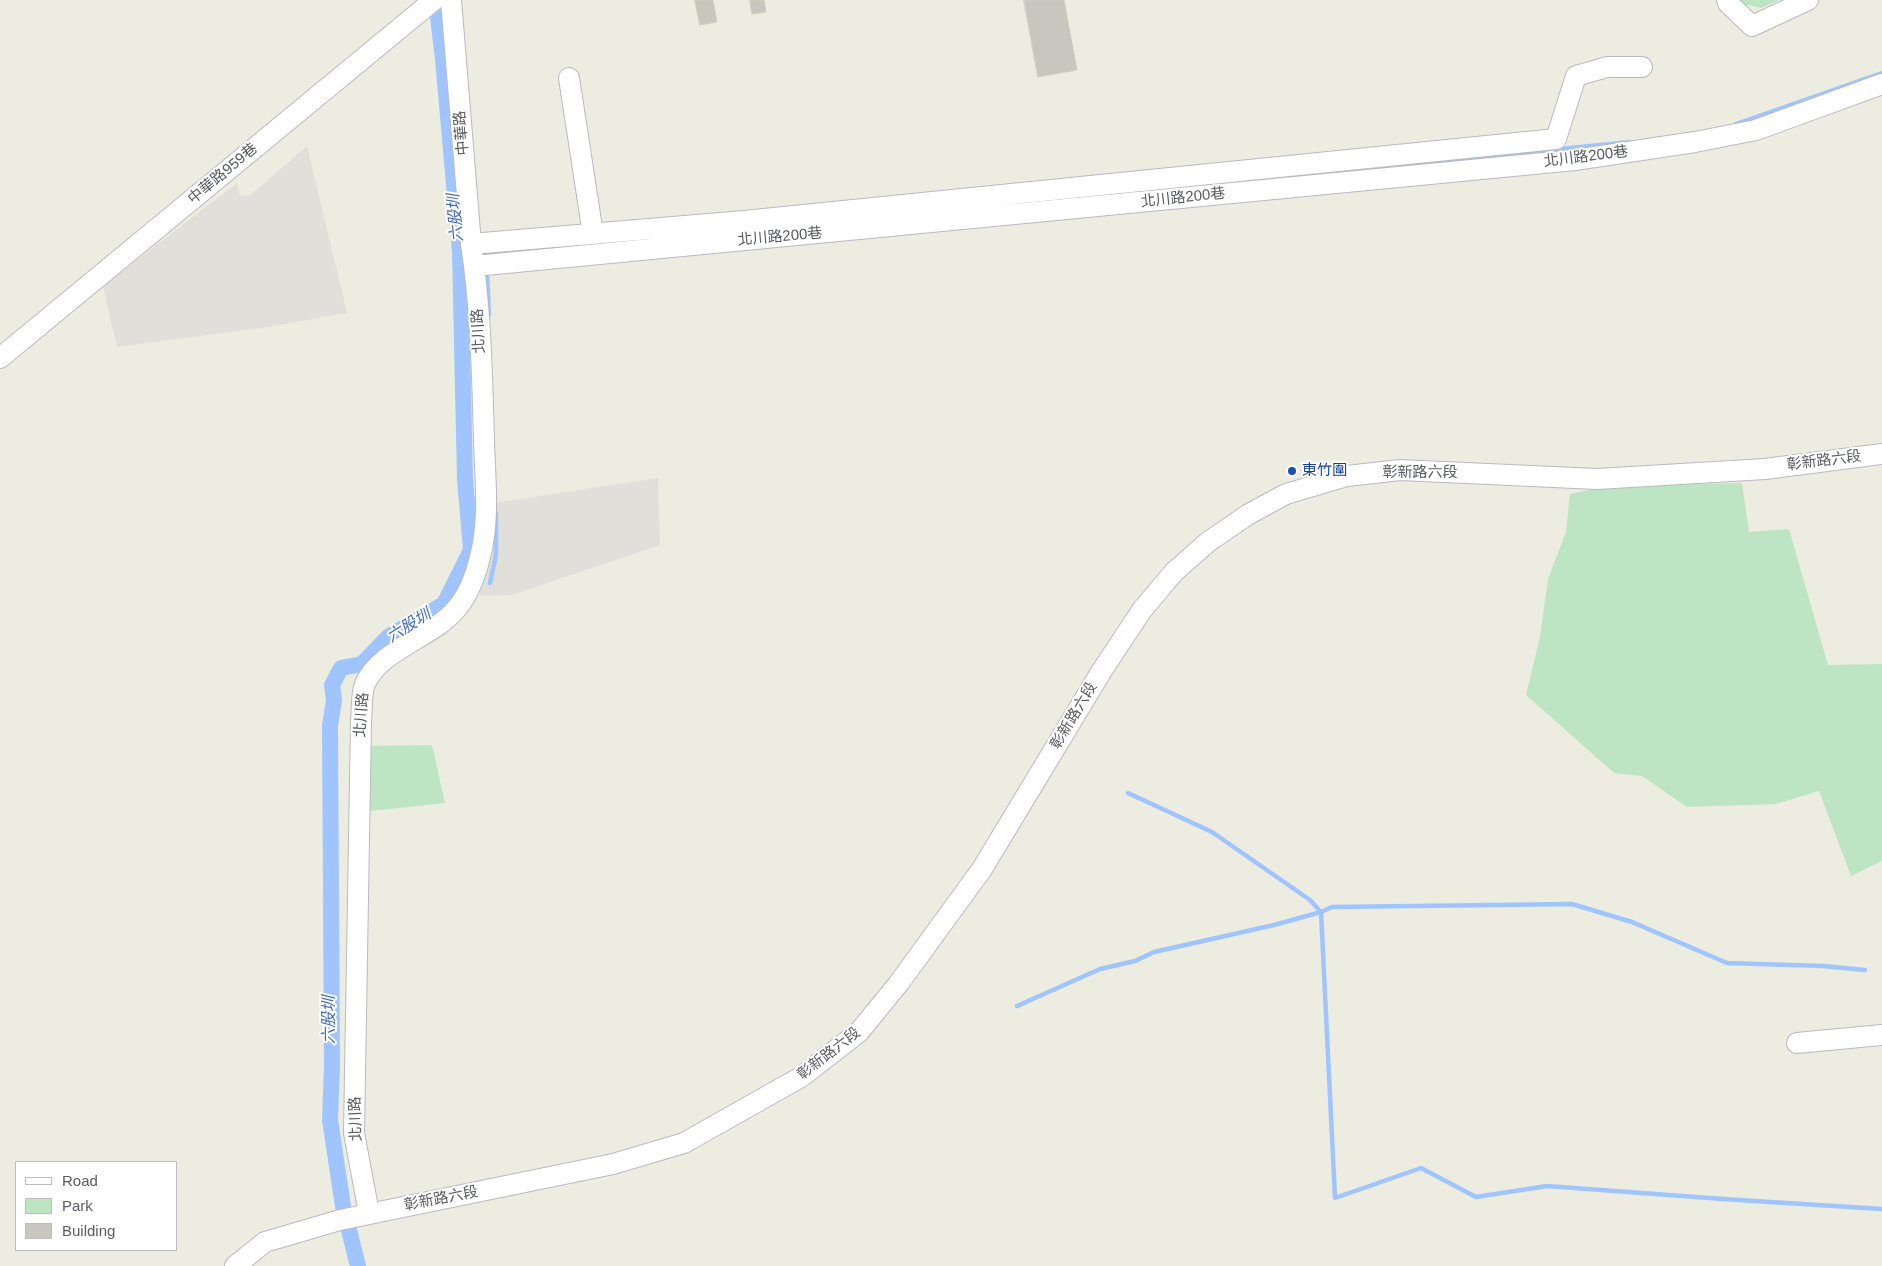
<!DOCTYPE html>
<html>
<head>
<meta charset="utf-8">
<style>
	body { margin:0 }
	#map { position:relative; width:1882px; height:1266px; overflow:hidden; background:#edece1; font-family:Helvetica,sans-serif }
	canvas { display:block }
	.legend { position:absolute; left:15px; top:1161px; width:162px; height:90px; box-sizing:border-box; background:#fff; border:1px solid #bdbec0; margin:0; padding:6px 9px; list-style:none; font-size:15px; color:#5a5c62 }
	.legend li { display:flex; align-items:center; gap:10px; height:25px }
	.legend b { width:25px; border:1px solid #bdbec0 }
</style>
</head>
<body>
<div id="map">
<canvas width="1882" height="1266"></canvas>
<ul class="legend">
<li><b style="height:6px;background:#fff"></b>Road</li>
<li><b style="height:14px;background:#bde5c4"></b>Park</li>
<li><b style="height:14px;background:#c8c6be"></b>Building</li>
</ul>
</div>
<script>
const g = document.querySelector('canvas').getContext('2d');
g.lineJoin = 'round';
function paint(path, color) { g.fillStyle = color; g.fill(path, 'evenodd'); }
function trace(path, color, width, dash) { g.strokeStyle = color; g.lineWidth = width; g.lineCap = dash ? 'butt' : 'round'; g.setLineDash(dash || []); g.stroke(path); }
function label(font, color, halo, rows, align = 'center') {
  g.font = font + ' Helvetica,"Noto Sans TC",sans-serif'; g.lineWidth = 4; g.setLineDash([]); g.textBaseline = 'middle'; g.strokeStyle = halo; g.fillStyle = color; for (const [text, x, y, turn = 0] of rows) {
    g.save(); g.translate(x, y); g.rotate((+turn || 0) * Math.PI / 180); g.textAlign = isNaN(turn) ? turn : align; if (halo) g.strokeText(text, 0, 0); g.fillText(text, 0, 0); g.restore();
  }
}
paint(new Path2D(`
	M307,146L347,313L268,327L117,347L103,286L237,183L239,194L249,196Z
	M658,478L660,545L512,595L479,596L490,544L488,504Z`), '#e0dfd9');
paint(new Path2D(`
	M1732,0H1780L1761,8L1732,2Z
	M1742,483L1749,532L1789,529L1828,665L1882,664V861L1851,876L1819,791L1776,804L1687,807L1642,776L1614,773L1526,695L1540,637L1548,579L1566,532L1570,494L1609,486Z
	M432,745L445,803L361,812L360,746Z`), '#bde5c4');
trace(new Path2D(`
	M1736,124L1882,73
	M1432,162L1630,142
	M1123,193L1272,178
	M974,208L1016,204
	M488,272H487L489,315
	M490,583L496,555V513
	M1128,793L1212,832L1310,900L1321,912L1335,1198L1421,1168L1476,1197L1547,1186L1723,1199L1882,1209
	M1017,1006L1100,969L1135,961L1154,952L1274,925L1321,912L1332,907L1572,904L1632,922L1727,963L1823,966L1865,970`), '#9fc4ff', 4.5);
trace(new Path2D(`
	M358,1266L343,1206L330,1120L332,1066L330,726L334,700L332,685L341,668L362,664L388,637L444,604L471,550L465,479L460,252L443,59L436,0`), '#9fc4ff', 16);
const building = new Path2D(`
	M695,0H713L717,22L700,25Z
	M750,0H764L766,12L752,14Z
	M1024,0H1064L1077,70L1038,77Z`);
paint(building, '#c8c6be');
trace(building, '#d1cfbf', 1);
const minor = new Path2D(`
	M1727,0L1728,3L1752,26L1808,0
	M569,78L593,234
	M471,244L744,221L1556,139L1576,76L1607,67H1642
	M475,266L1575,160L1695,142L1756,130L1882,84
	M0,358L434,0
	M1797,1043L1882,1035
	M369,1213L354,1133L361,722C362,712 361,693 365,684C380,649 433,638 457,608C468,595 476,574 480,557C490,520 485,478 484,440C482,375 481,309 471,244L451,0
	M235,1266L265,1242L340,1220L613,1164L684,1143L801,1077L859,1032L899,983L982,869L1101,672L1142,610L1174,572L1208,542L1249,514L1286,494L1347,476L1400,470L1597,479L1765,469L1882,454`);
trace(minor, '#b9bac0', 22);
trace(minor, '#fff', 20);
for (const [x, y, r, color] of [
	[1292,471,5,"#1a4fb4"]
]) { const dot = new Path2D(); dot.arc(x, y, r, 0, 2 * Math.PI); g.fillStyle = color; g.fill(dot); trace(dot, '#fff', 2); }
label('15px', '#5a5c62', '#fff', [
	["中華路",462,133,-95],
	["北川路200巷",1586,157,-7],
	["中華路959巷",223,174,-40],
	["北川路200巷",1183,198,-6],
	["北川路200巷",780,237,-5],
	["北川路",479,331,-93],
	["彰新路六段",1824,461,-7],
	["彰新路六段",1420,473],
	["北川路",362,715,-86],
	["彰新路六段",1074,716,-59],
	["彰新路六段",829,1054,-38],
	["北川路",356,1119,-92],
	["彰新路六段",441,1199,-11]
]);
label('15px', '#164399', '#fff', [
	["東竹圍",1302,471]
], 'left');
label('italic 16px', '#416ac3', '#fff', [
	["六股圳",456,218,-95],
	["六股圳",409,626,-32],
	["六股圳",330,1020,-90]
]);
</script>
</body>
</html>
